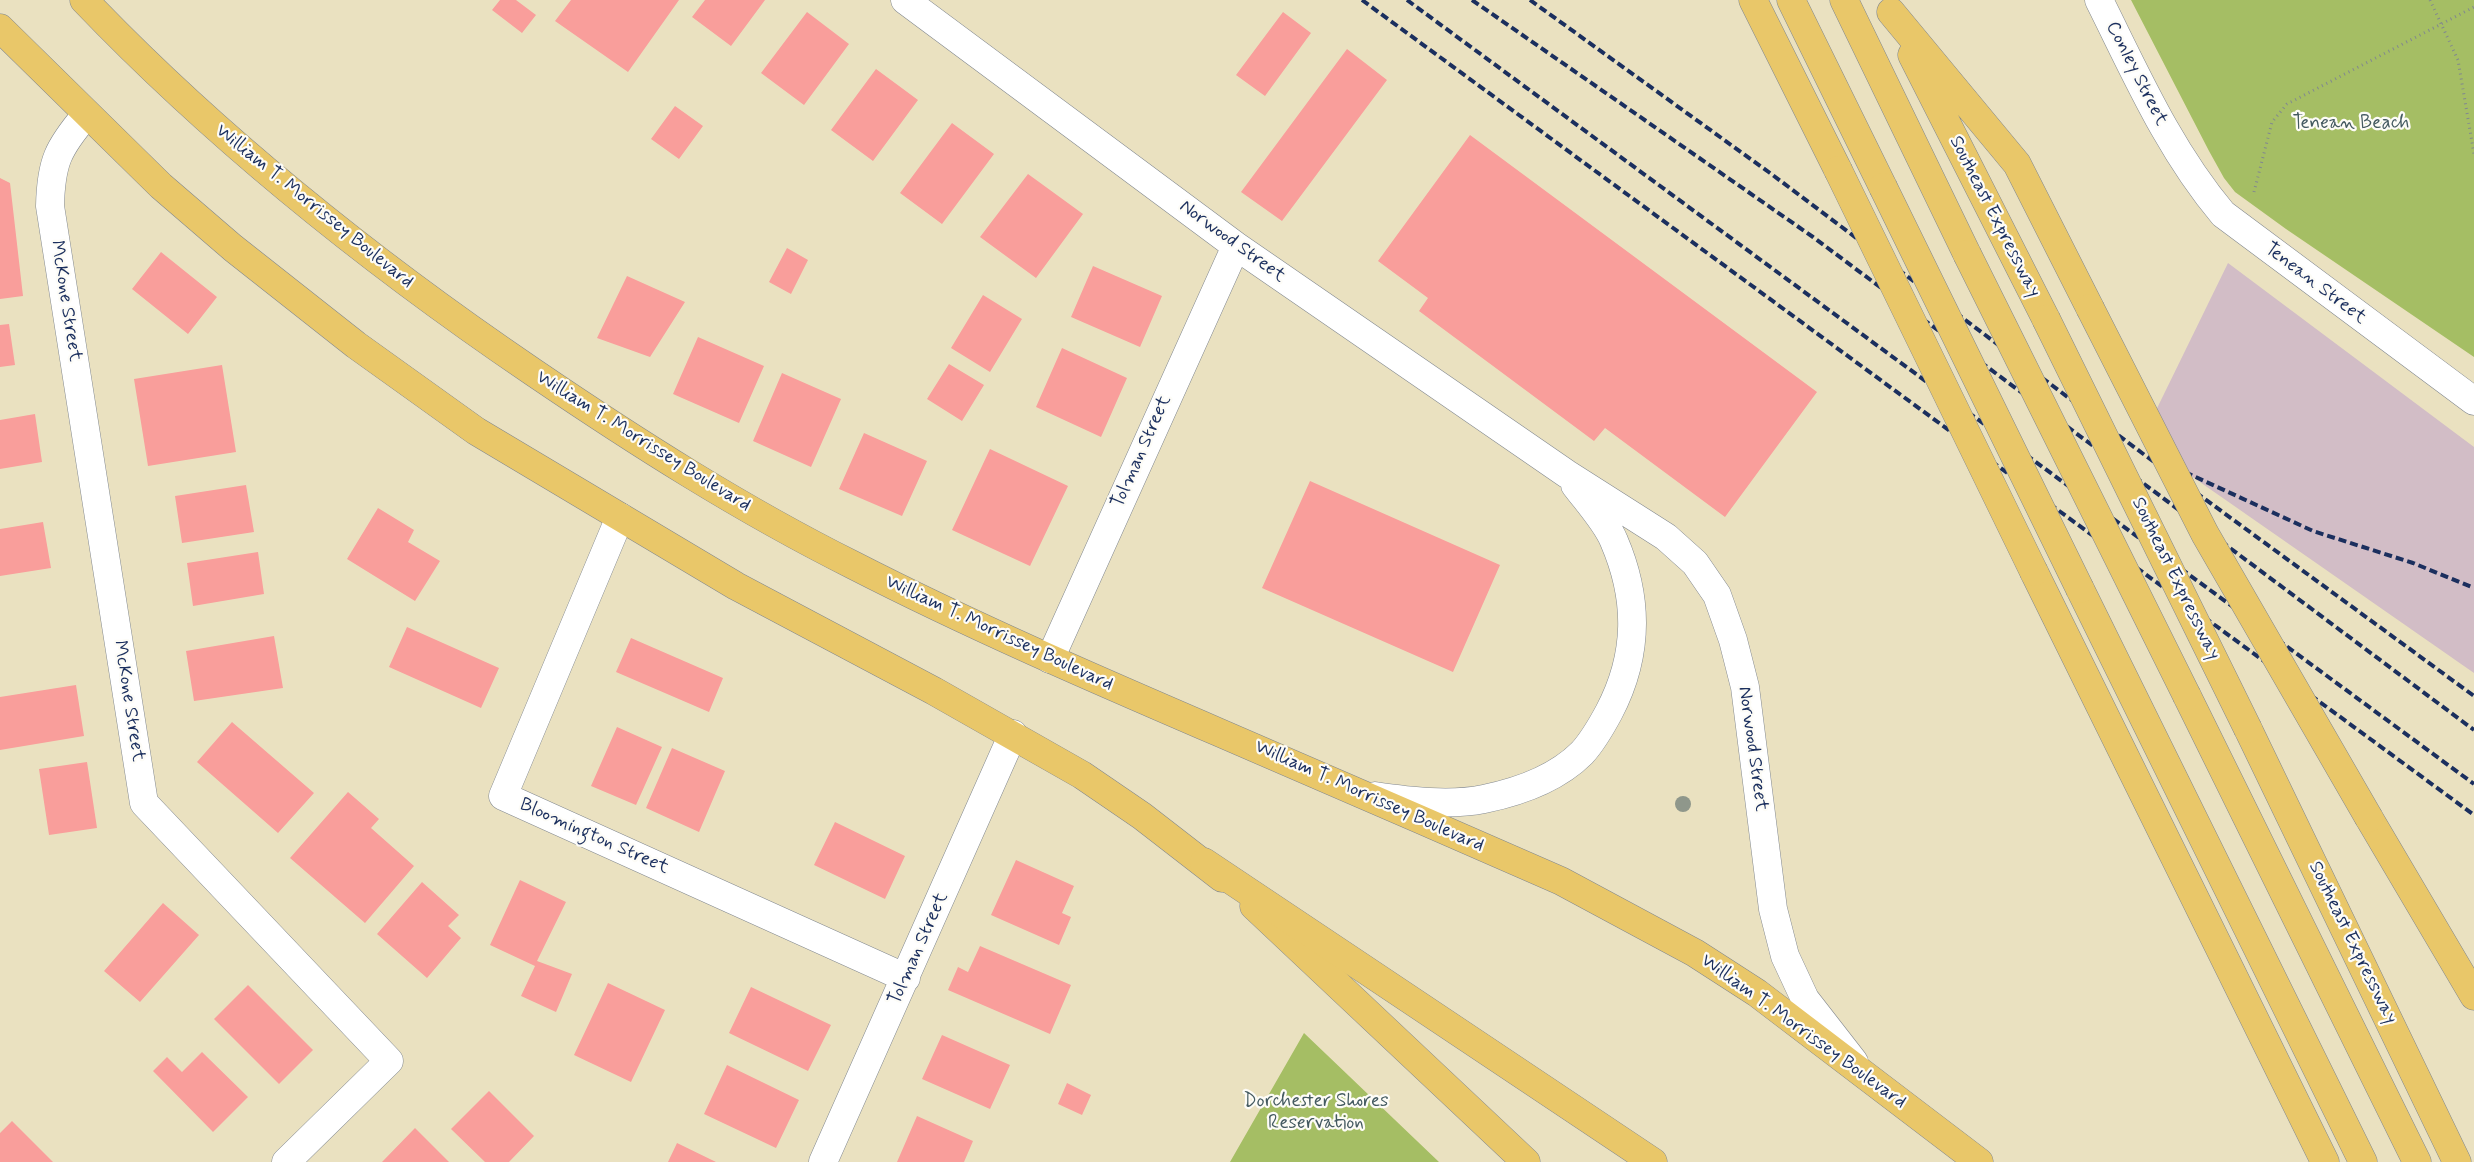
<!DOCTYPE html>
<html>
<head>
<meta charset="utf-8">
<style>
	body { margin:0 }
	canvas { display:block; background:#eae1c0 }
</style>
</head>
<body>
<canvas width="2474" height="1162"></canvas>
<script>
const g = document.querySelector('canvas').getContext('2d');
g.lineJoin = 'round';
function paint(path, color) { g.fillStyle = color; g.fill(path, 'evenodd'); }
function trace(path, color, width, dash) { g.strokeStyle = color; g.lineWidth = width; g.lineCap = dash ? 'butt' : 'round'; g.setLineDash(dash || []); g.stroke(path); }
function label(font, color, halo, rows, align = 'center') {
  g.font = font + ' Mynerve,sans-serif'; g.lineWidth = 4.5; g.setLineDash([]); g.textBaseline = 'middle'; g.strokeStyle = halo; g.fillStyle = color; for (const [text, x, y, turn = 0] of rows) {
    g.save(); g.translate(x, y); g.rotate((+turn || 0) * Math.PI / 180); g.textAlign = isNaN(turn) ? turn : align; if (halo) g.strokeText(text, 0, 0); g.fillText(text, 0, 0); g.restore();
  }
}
paint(new Path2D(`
	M2228,263L2474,447V673L2141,441Z`), '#d2bdc6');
paint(new Path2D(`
	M2131,0H2474V357L2286,229L2235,192L2224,178L2209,151Z
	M1304,1033L1439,1162H1230Z`), '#a5be64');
paint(new Path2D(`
	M500,0H516L536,15L522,33L492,10Z
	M571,0H679L628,72L555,21Z
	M705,0H765L731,46L692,17Z
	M807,12L849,44L804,105L761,73Z
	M1283,12L1311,33L1265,96L1236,75Z
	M1347,49L1387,80L1282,221L1241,192Z
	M876,69L918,100L873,161L831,130Z
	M675,106L703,126L679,159L651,139Z
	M952,123L994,154L942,224L900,193Z
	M1470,135L1817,392L1725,517L1605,428L1594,441L1419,311L1428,298L1378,261Z
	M1028,174L1083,214L1036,278L980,237Z
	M0,178L10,183L23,296L0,299Z
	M787,248L808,260L791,294L769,282Z
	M161,252L217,297L188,334L132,289Z
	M1093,266L1162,296L1140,347L1071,317Z
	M627,276L685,302L650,357L597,338Z
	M983,295L1022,319L990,372L951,348Z
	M9,324L15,365L0,367V325Z
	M698,337L764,366L739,423L673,394Z
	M1062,348L1127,378L1101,437L1036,407Z
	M949,364L984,385L962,421L927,399Z
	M222,365L236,452L148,466L134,379Z
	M782,373L841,399L811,467L753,441Z
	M35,414L42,462L0,469V420Z
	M864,433L927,461L902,516L839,489Z
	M990,449L1068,486L1030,566L952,530Z
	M1310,481L1500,565L1453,672L1262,588Z
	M246,485L254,532L182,543L175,496Z
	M378,508L414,530L408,542L440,561L415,601L347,559Z
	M43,522L51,568L0,576V529Z
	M258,552L264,594L193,606L187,563Z
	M407,627L499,668L481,708L389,667Z
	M274,636L283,688L194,701L186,651Z
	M631,638L723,678L709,712L616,672Z
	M76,685L84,736L0,750V697Z
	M232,722L314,793L278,833L197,762Z
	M617,727L662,747L636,805L591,786Z
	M672,748L725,771L699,832L646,808Z
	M87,762L97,828L49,835L39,769Z
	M348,792L379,819L371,828L414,866L365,923L290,858Z
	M835,822L905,856L885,899L814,865Z
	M1016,860L1074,886L1062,913L1071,917L1059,945L991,915Z
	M520,880L566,902L537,961L572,974L556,1012L521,996L535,966L490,945Z
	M422,882L459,915L448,926L461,938L427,978L377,934Z
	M163,903L199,935L140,1002L104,971Z
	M980,946L1071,985L1050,1034L948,990L958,967L968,972Z
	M608,983L665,1010L631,1082L574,1055Z
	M248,985L313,1050L279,1084L214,1019Z
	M751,987L831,1025L808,1071L729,1033Z
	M942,1035L1010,1065L990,1109L922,1079Z
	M202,1052L248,1097L213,1132L153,1071L167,1057L182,1072Z
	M727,1065L799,1100L776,1148L704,1114Z
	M1067,1083L1091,1095L1082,1115L1058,1104Z
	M489,1091L534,1136L509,1162H485L451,1129Z
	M917,1116L973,1141L964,1162H897Z
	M12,1121L53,1162H0V1133Z
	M415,1128L449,1162H382Z
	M677,1143L716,1162H668Z`), '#f99e9b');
const street = new Path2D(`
	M905,0L1236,246L1567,474L1666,537L1695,563L1717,595L1733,640L1745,687L1773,909L1785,956L1805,999L1854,1062
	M2099,0C2136,74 2169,150 2223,214L2474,401
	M86,115C58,148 51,162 50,206L144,803L389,1061L286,1162
	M620,517L503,796L906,978
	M1050,659L1236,246
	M1375,796C1410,801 1449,806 1484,799C1518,792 1557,778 1582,753C1593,741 1602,725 1609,712C1639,655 1639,599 1614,541C1607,523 1587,501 1575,485
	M823,1162L1013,734`);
const primary = new Path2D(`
	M84,0C219,141 371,262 533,372C636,442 741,509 853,565C972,626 1095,679 1218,732C1332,781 1447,831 1561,881L1695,953L1757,993L1979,1162
	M0,28L161,186L233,248L356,345L476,431L736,586L934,691L1082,775L1142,816L1222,878
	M1254,906L1526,1162`);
const highway = new Path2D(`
	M1753,0L1838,170
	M1791,0L1883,187
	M1844,0L1967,254
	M1891,12L2017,164L2090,308
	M1912,55L2046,319
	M2034,572L2325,1162
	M2080,589L2363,1162
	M2187,696L2417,1162
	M2248,729L2457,1162
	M2369,818L2474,996
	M1204,862L1653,1162`);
trace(street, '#82888f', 29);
trace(primary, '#82888f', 29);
trace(highway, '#82888f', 29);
trace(new Path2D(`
	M2430,0L2458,60L2474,154
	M2254,192L2272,122L2287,104L2474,7`), '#82888f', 3, [1, 4]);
trace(street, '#fff', 28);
trace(primary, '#e9c769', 28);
trace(highway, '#e9c769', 28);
trace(new Path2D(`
	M1362,0L2474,815
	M1407,0L2474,784
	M1472,0L1813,237L2474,730
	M1530,0L1770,173L2142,453L2474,696
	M2163,462L2313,531L2413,563L2474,588`), '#1b2f5e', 4, [8, 4]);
const highwayBridge = new Path2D(`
	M1838,170L2034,572
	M1883,187L2080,589
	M1967,254L2187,696
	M2090,308L2205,534L2369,818
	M2046,319L2248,729`);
trace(highwayBridge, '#82888f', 29, []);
trace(highwayBridge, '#e9c769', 28);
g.fillStyle = '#8f978b';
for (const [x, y] of [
	[1683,804]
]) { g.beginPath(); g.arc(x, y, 8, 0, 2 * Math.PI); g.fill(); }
label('19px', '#1b2f5e', '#fdfcf7', [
	["Conley Street",2136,74,63],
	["William T. Morrissey Boulevard",314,207,39],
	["Southeast Expressway",1994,217,63],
	["Norwood Street",1232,242,36],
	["Tenean Street",2315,284,37],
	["McKone Street",65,301,81],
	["William T. Morrissey Boulevard",643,442,32],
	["Tolman Street",1142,452,-66],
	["Southeast Expressway",2175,579,64],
	["William T. Morrissey Boulevard",999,634,25],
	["McKone Street",128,701,81],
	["Norwood Street",1752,749,82],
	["William T. Morrissey Boulevard",1369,797,24],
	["Bloomington Street",594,837,24],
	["Southeast Expressway",2352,943,64],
	["Tolman Street",919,949,-66],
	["William T. Morrissey Boulevard",1803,1032,36]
]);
label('19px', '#445a60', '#fdfcf7', [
	["Tenean Beach",2351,124],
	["Dorchester Shores",1316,1102],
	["Reservation",1316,1124]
]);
</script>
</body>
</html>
